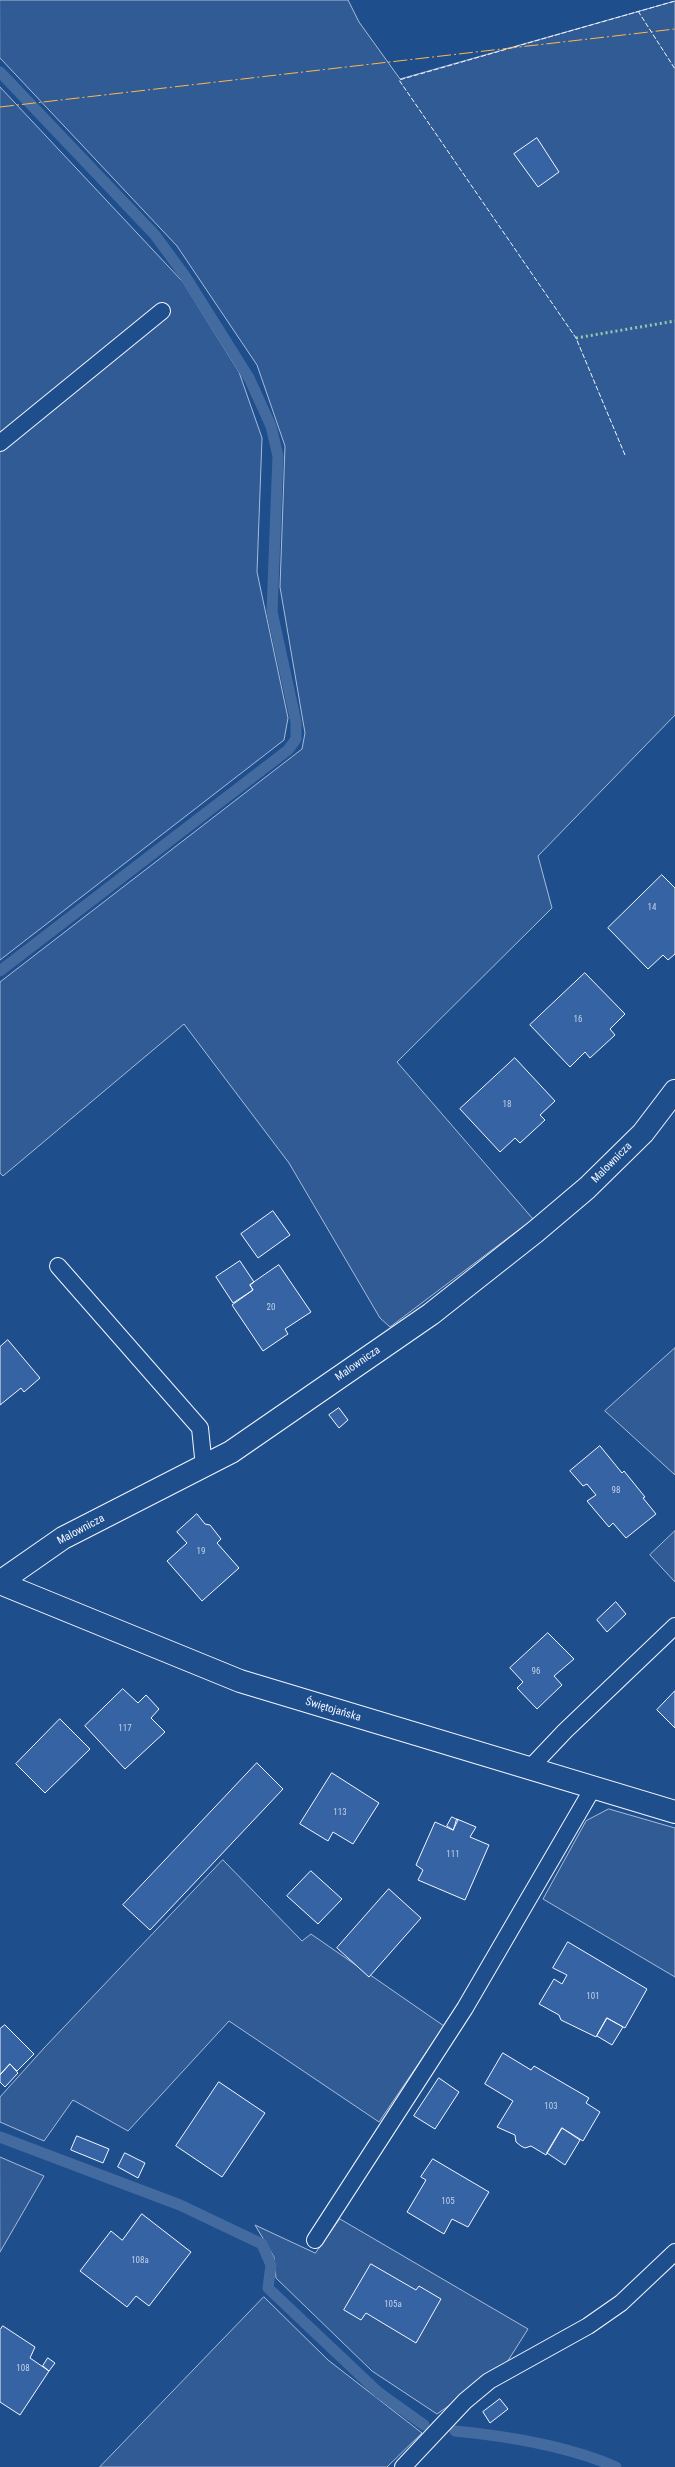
<!DOCTYPE html>
<html>
<head>
<meta charset="utf-8">
<style>
	body { margin:0 }
	canvas { display:block; background:#1f4e8c }
</style>
</head>
<body>
<canvas width="675" height="2467"></canvas>
<script>
const g = document.querySelector('canvas').getContext('2d');
g.lineJoin = 'round';
function paint(path, color) { g.fillStyle = color; g.fill(path, 'evenodd'); }
function trace(path, color, width, dash) { g.strokeStyle = color; g.lineWidth = width; g.lineCap = dash ? 'butt' : 'round'; g.setLineDash(dash || []); g.stroke(path); }
function label(font, color, halo, rows, align = 'center') {
  g.font = font + ' "Roboto Condensed",sans-serif'; g.lineWidth = 3; g.setLineDash([]); g.textBaseline = 'middle'; g.strokeStyle = halo; g.fillStyle = color; for (const [text, x, y, turn = 0] of rows) {
    g.save(); g.translate(x, y); g.rotate((+turn || 0) * Math.PI / 180); g.textAlign = isNaN(turn) ? turn : align; if (halo) g.strokeText(text, 0, 0); g.fillText(text, 0, 0); g.restore();
  }
}
const green = new Path2D(`
	M0,0H348L359,22L400,79L675,1V715L538,856L552,908L397,1062L533,1219L390,1327L380,1318L289,1163L184,1024L3,1176L0,1173V982L302,749L305,733L280,587L285,446L257,365L177,246L0,58Z
	M0,87L183,282L239,372L262,438L257,572L288,718L284,740L0,960Z
	M675,1348V1475L605,1411Z
	M675,1531V1582L650,1555Z
	M609,1809L675,1828V1977L543,1899L586,1821Z
	M223,1860L302,1941L311,1934L444,2026L379,2122L229,2021L128,2131L73,2100L44,2141L0,2122V2097L45,2047Z
	M0,2157L44,2176L0,2252Z
	M340,2219L528,2329L504,2367L437,2414L372,2371L276,2278L274,2257L255,2225L315,2253Z
	M264,2297L328,2360L422,2433L387,2467H100Z`);
paint(green, '#305b95');
trace(green, '#a8bbd7', 1);
trace(new Path2D(`
	M0,72L155,235L185,276L249,378L271,426L278,456L272,612L296,722V739L288,750L0,971
	M0,2137L180,2205L262,2244L271,2265L268,2288L378,2392L424,2425
	M455,2431C507,2436 568,2446 616,2467`), '#446ba0', 11);
const building = new Path2D(`
	M537,138L559,172L538,187L514,154Z
	M662,875L675,888V954L668,960L663,955L648,969L608,928Z
	M585,973L625,1014L610,1029L615,1035L590,1058L585,1052L570,1067L530,1025Z
	M515,1058L555,1101L540,1115L545,1120L520,1143L515,1138L500,1152L460,1109Z
	M273,1211L290,1235L258,1258L241,1234Z
	M240,1261L254,1282L250,1285L253,1290L233,1303L216,1277Z
	M279,1265L311,1312L285,1329L288,1334L263,1351L232,1305L253,1290L250,1285Z
	M8,1340L40,1378L24,1392L21,1388L0,1405V1347Z
	M339,1408L348,1420L339,1428L329,1415Z
	M600,1446L622,1473L624,1471L645,1497L643,1498L656,1514L626,1538L613,1523L609,1527L587,1501L596,1495L587,1484L583,1486L570,1471Z
	M197,1514L205,1524L210,1525L221,1539L217,1543L239,1568L202,1601L167,1561L187,1543L177,1532Z
	M616,1602L626,1614L607,1632L597,1620Z
	M548,1633L574,1659L554,1676L562,1685L537,1709L517,1688L523,1682L510,1668Z
	M123,1689L138,1703L146,1695L159,1709L151,1718L165,1732L125,1769L85,1726Z
	M675,1691V1728L657,1710Z
	M60,1719L90,1749L45,1793L16,1764Z
	M257,1763L283,1789L150,1930L123,1905Z
	M332,1773L379,1803L353,1844L333,1832L328,1841L300,1824Z
	M452,1817L458,1820L453,1830L447,1826Z
	M457,1819L476,1827L470,1837L489,1845L465,1900L418,1880L423,1870L416,1865L435,1822L453,1830Z
	M311,1871L342,1899L318,1924L287,1896Z
	M389,1889L421,1918L369,1977L337,1948Z
	M568,1942L647,1989L625,2028L607,2018L596,2037L561,2020L559,2015L539,2004L554,1979L562,1984L567,1975L553,1968Z
	M607,2018L623,2027L612,2045L597,2036Z
	M5,2025L34,2054L17,2071L10,2064L0,2075V2029Z
	M503,2053L531,2070L534,2066L589,2098L586,2103L600,2112L583,2141L562,2128L546,2155L531,2146L525,2148L521,2146L516,2142L515,2135L497,2127L513,2101L485,2084Z
	M10,2064L18,2073L5,2087L0,2082V2075Z
	M439,2078L459,2092L435,2129L414,2116Z
	M219,2082L265,2113L222,2177L176,2146Z
	M562,2128L580,2140L565,2165L547,2153Z
	M77,2136L109,2149L103,2163L71,2150Z
	M125,2153L145,2163L138,2178L118,2167Z
	M433,2159L489,2192L468,2227L452,2219L444,2234L407,2212L426,2180L421,2177Z
	M142,2214L191,2252L149,2306L136,2296L127,2307L80,2271L111,2231L122,2240Z
	M371,2264L416,2290L419,2286L441,2299L416,2343L366,2313L361,2320L344,2310Z
	M3,2326L35,2347L30,2358L49,2371L20,2415L0,2402V2330Z
	M48,2358L55,2363L49,2371L43,2366Z
	M500,2399L508,2409L490,2423L483,2412Z`);
paint(building, '#3563a3');
trace(building, '#f2f6ff', 1);
const lane = new Path2D(`
	M0,443L162,311
	M58,1266L200,1428L204,1467
	M529,1769L565,1731L675,1626
	M315,2240L465,2008L593,1788
	M403,2467L465,2401L489,2381L588,2326L621,2303L675,2252`);
const street = new Path2D(`
	M0,1582L63,1538L231,1452L431,1314L535,1232L587,1188L643,1133L675,1091
	M0,1583L240,1681L675,1812`);
trace(lane, '#f2f6ff', 18);
trace(street, '#f2f6ff', 24);
trace(lane, '#1f4e8c', 16);
trace(street, '#1f4e8c', 22);
trace(new Path2D(`
	M576,338L675,321`), '#97c8a6', 3, [2, 3]);
trace(new Path2D(`
	M638,11L675,69
	M625,455L576,338L399,80L675,1`), '#f2f6ff', 1, [5, 2]);
trace(new Path2D(`
	M0,107L675,29`), '#ffb74d', 1, [14, 3, 2, 3]);
label('9px', '#c3d1e8', null, [
	["14",652,908],
	["16",578,1020],
	["18",507,1105],
	["20",271,1308],
	["98",616,1491],
	["19",201,1552],
	["96",536,1672],
	["117",125,1729],
	["113",340,1813],
	["111",453,1855],
	["101",593,1997],
	["103",551,2107],
	["105",448,2202],
	["108a",140,2261],
	["105a",393,2305],
	["108",23,2369]
]);
label('11px', '#f2f6ff', '#1f4e8c', [
	["Malownicza",612,1163,-45],
	["Malownicza",358,1364,-35],
	["Malownicza",81,1530,-28],
	["Świętojańska",333,1710,17]
]);
</script>
</body>
</html>
